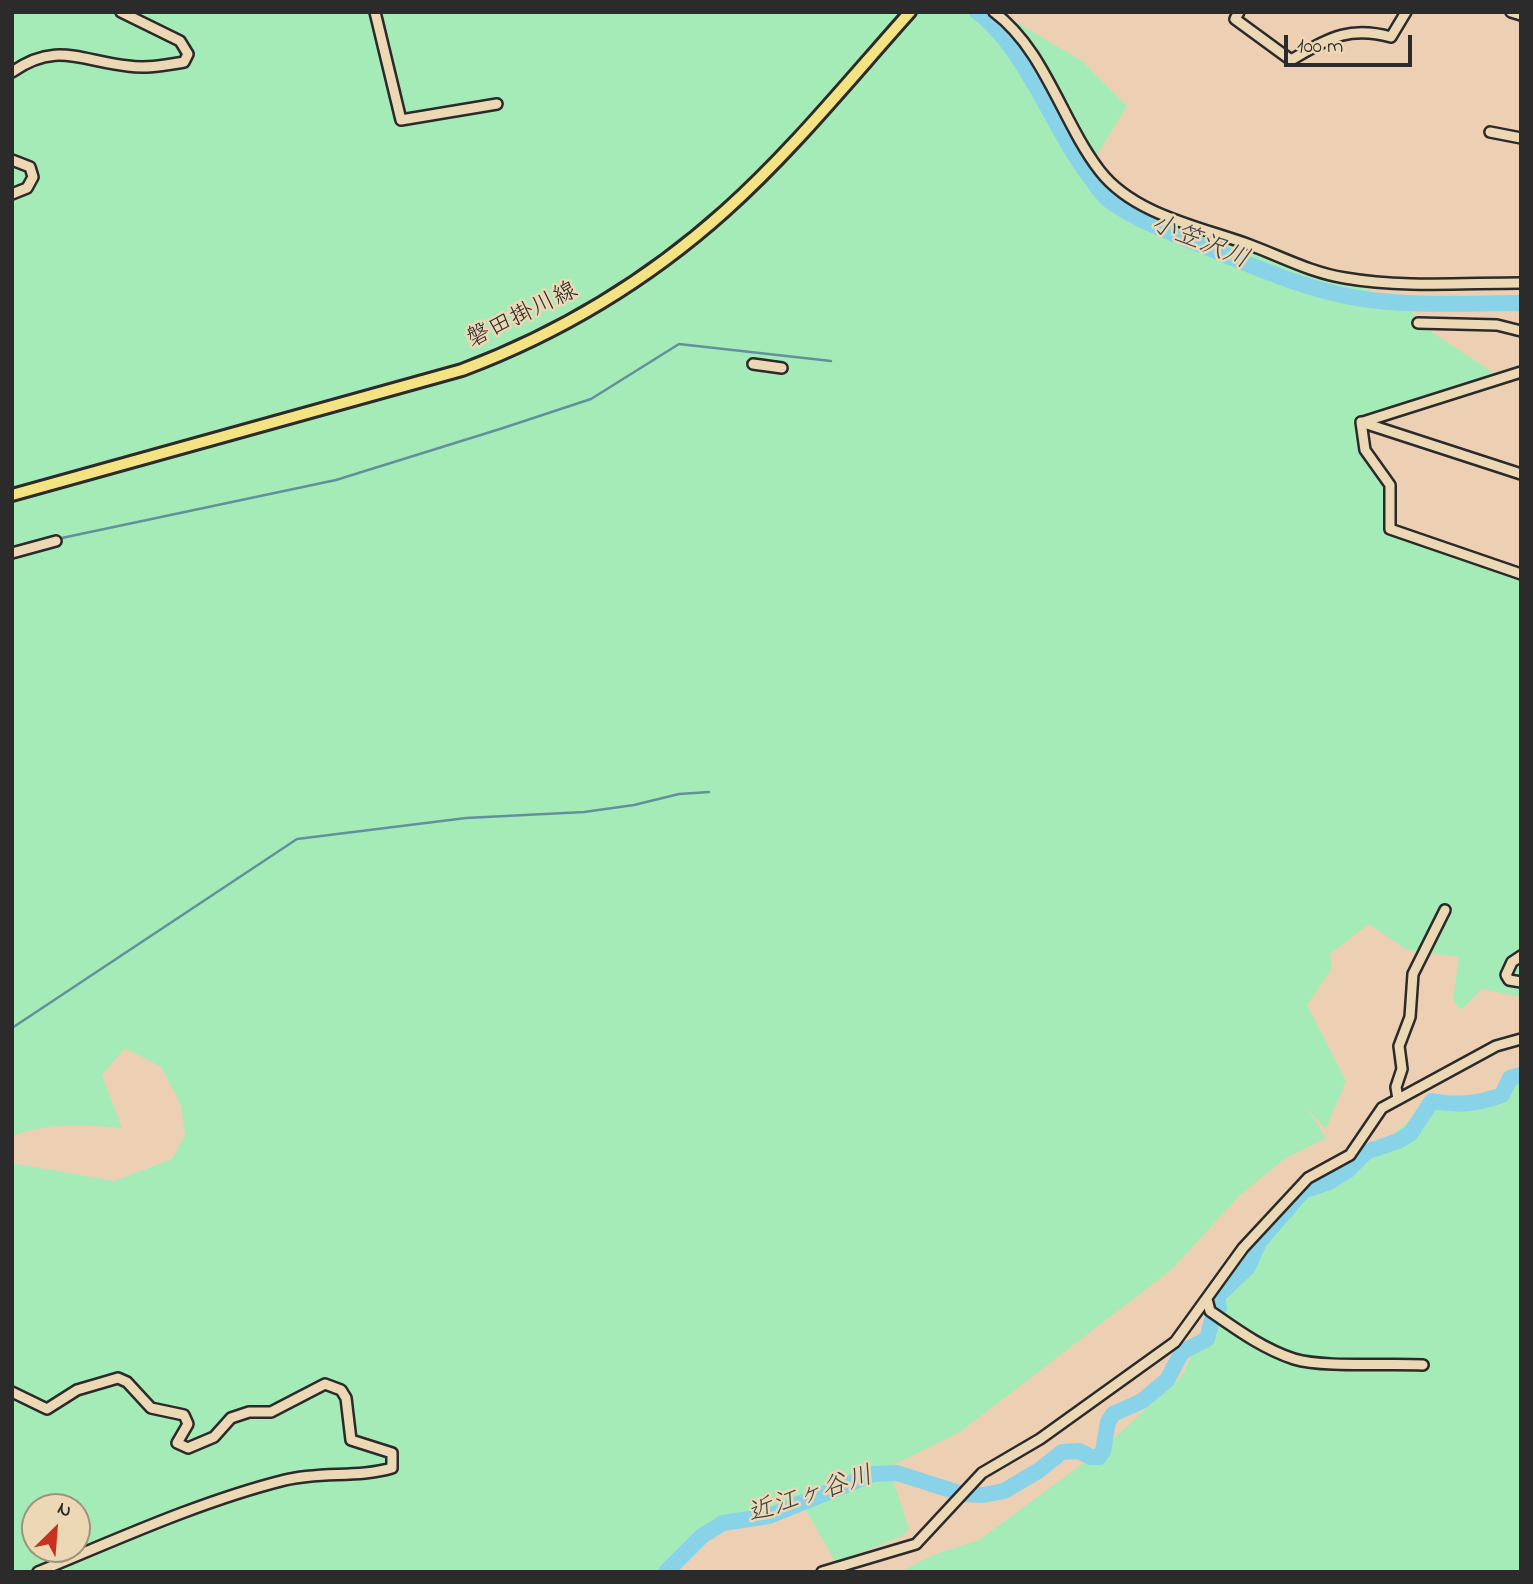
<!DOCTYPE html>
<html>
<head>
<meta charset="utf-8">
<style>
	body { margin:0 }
	#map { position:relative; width:1533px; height:1584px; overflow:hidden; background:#edd0b3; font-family:"Indie Flower",sans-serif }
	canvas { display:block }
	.frame { position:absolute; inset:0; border:14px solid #2b2b2b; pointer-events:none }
	.north { position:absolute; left:21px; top:1493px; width:70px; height:70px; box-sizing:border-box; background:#edd8b6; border:2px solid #9f937e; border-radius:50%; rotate:25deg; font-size:19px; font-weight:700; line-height:28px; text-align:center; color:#2b2b2b }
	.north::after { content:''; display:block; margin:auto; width:24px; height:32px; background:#c8321e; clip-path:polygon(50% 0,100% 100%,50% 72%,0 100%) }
	.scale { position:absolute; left:1284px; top:35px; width:128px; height:32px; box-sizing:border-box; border:4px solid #2b2b2b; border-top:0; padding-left:9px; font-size:21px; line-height:24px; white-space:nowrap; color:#2b2b2b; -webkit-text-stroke:5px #edd8b6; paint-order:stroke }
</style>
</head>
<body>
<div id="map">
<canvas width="1533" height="1584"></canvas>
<div class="frame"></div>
<div class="north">N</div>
<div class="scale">100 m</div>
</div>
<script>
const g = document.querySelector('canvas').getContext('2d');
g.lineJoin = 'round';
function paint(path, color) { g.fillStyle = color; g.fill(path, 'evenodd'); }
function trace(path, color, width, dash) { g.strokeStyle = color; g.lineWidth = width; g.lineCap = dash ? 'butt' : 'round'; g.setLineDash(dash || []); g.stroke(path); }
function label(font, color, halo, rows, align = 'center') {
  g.font = font + ' "Indie Flower","Klee One",sans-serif'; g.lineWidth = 5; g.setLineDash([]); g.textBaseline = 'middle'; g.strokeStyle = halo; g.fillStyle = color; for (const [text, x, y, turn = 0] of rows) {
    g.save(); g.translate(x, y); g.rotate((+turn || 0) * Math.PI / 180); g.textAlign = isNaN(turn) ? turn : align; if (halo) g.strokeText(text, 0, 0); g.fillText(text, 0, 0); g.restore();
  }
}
paint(new Path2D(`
	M12,12H999L1082,61L1127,106L1097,155L1094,181C1149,208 1209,235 1270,245L1411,309L1418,323L1498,376L1362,422L1365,448L1390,485V529L1521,574V997L1482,989L1461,1010L1453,1000L1459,957L1407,950L1369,924L1330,954L1332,968L1307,1005L1346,1081L1326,1129L1307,1109L1326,1138L1284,1159L1239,1196L1171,1270L960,1432L889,1467L909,1529L902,1536L836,1563L799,1498L710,1523L659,1572H12V1163L114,1181L172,1159L185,1135L181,1105L161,1067L125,1048L102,1075L122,1128C85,1125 47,1122 12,1136ZM35,1507H77V1549H35Z
	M1510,1078H1521V1572H900L933,1555L979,1540L1100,1451L1182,1376L1197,1344L1222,1320L1217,1316L1229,1296L1258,1261L1265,1240L1302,1201L1334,1185L1432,1101L1484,1107Z`), '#a5ebb8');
trace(new Path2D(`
	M57,539L336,480L500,429L591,399L679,344L831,361
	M12,547L33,543
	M12,1028L297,839L466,818L584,812L634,805L679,794L709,792`), '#63909d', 2.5);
trace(new Path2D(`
	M977,12C1022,43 1054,129 1087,173C1094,182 1101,195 1111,202C1140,222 1174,234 1206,247C1255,267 1304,289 1357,298C1410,307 1467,303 1521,303
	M666,1572L702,1536L723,1523L769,1516L873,1474L897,1473L963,1494L983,1495L1004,1491L1038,1471L1062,1452L1079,1451L1091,1457H1099L1103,1451L1108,1422L1113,1414L1142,1401L1167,1380L1182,1352L1207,1339L1213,1316L1219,1308L1217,1297L1248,1267L1259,1242L1303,1191L1329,1182L1347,1171L1366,1152L1398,1141L1410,1134L1432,1101C1459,1106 1477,1104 1502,1095L1510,1078L1521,1075`), '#89d3e9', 16);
const minor = new Path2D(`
	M375,12L401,120L497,104
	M994,12C1045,50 1062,122 1100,171C1134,215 1201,227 1250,245C1282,257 1312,273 1345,278C1402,288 1464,283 1521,283
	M1239,12L1235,19L1291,60C1328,39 1348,25 1391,37L1406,12
	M1511,12L1521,15
	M12,72C56,41 81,61 128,66C147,69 166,65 184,62L188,54L180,41L121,12
	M1490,132L1521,138
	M12,160L30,167L33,177L27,188L12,194
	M1418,323L1497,325L1521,331
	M753,364L782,368
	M1361,422L1365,450L1390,485V529L1521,574
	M1361,422L1521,474
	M1363,422L1521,372
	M12,553L56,541
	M1521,956L1512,962L1506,975L1509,980L1521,982
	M1398,1099L1396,1087L1402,1069L1399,1046L1410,1017L1413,974L1445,910
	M1207,1299L1210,1311C1236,1329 1263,1349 1294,1359C1324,1368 1388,1363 1423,1365
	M12,1392L47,1409L77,1390L118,1378L127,1382L151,1408L184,1415L188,1424L177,1443L188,1448L214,1437L231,1418L249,1412H271L325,1384L341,1390L346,1398L351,1440L392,1453V1468C358,1478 320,1471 285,1480C201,1501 118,1539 38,1572
	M822,1572L916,1544L982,1473L1040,1439L1175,1342L1243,1248L1308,1178L1350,1155L1382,1108L1496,1046L1521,1039`);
const major = new Path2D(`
	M12,495L462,370C558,334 648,280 725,211C792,151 850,79 910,12`);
trace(minor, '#2b2b2b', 14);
trace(major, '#2b2b2b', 16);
trace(minor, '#edd8b6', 9);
trace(major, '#f4e382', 10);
label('24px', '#2b2b2b', '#edd8b6', [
	["磐田掛川線",523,317,-26]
]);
label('italic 26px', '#394448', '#edd8b6', [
	["小笠沢川",1199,244,22],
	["近江ヶ谷川",811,1497,-18]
]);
</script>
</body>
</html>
